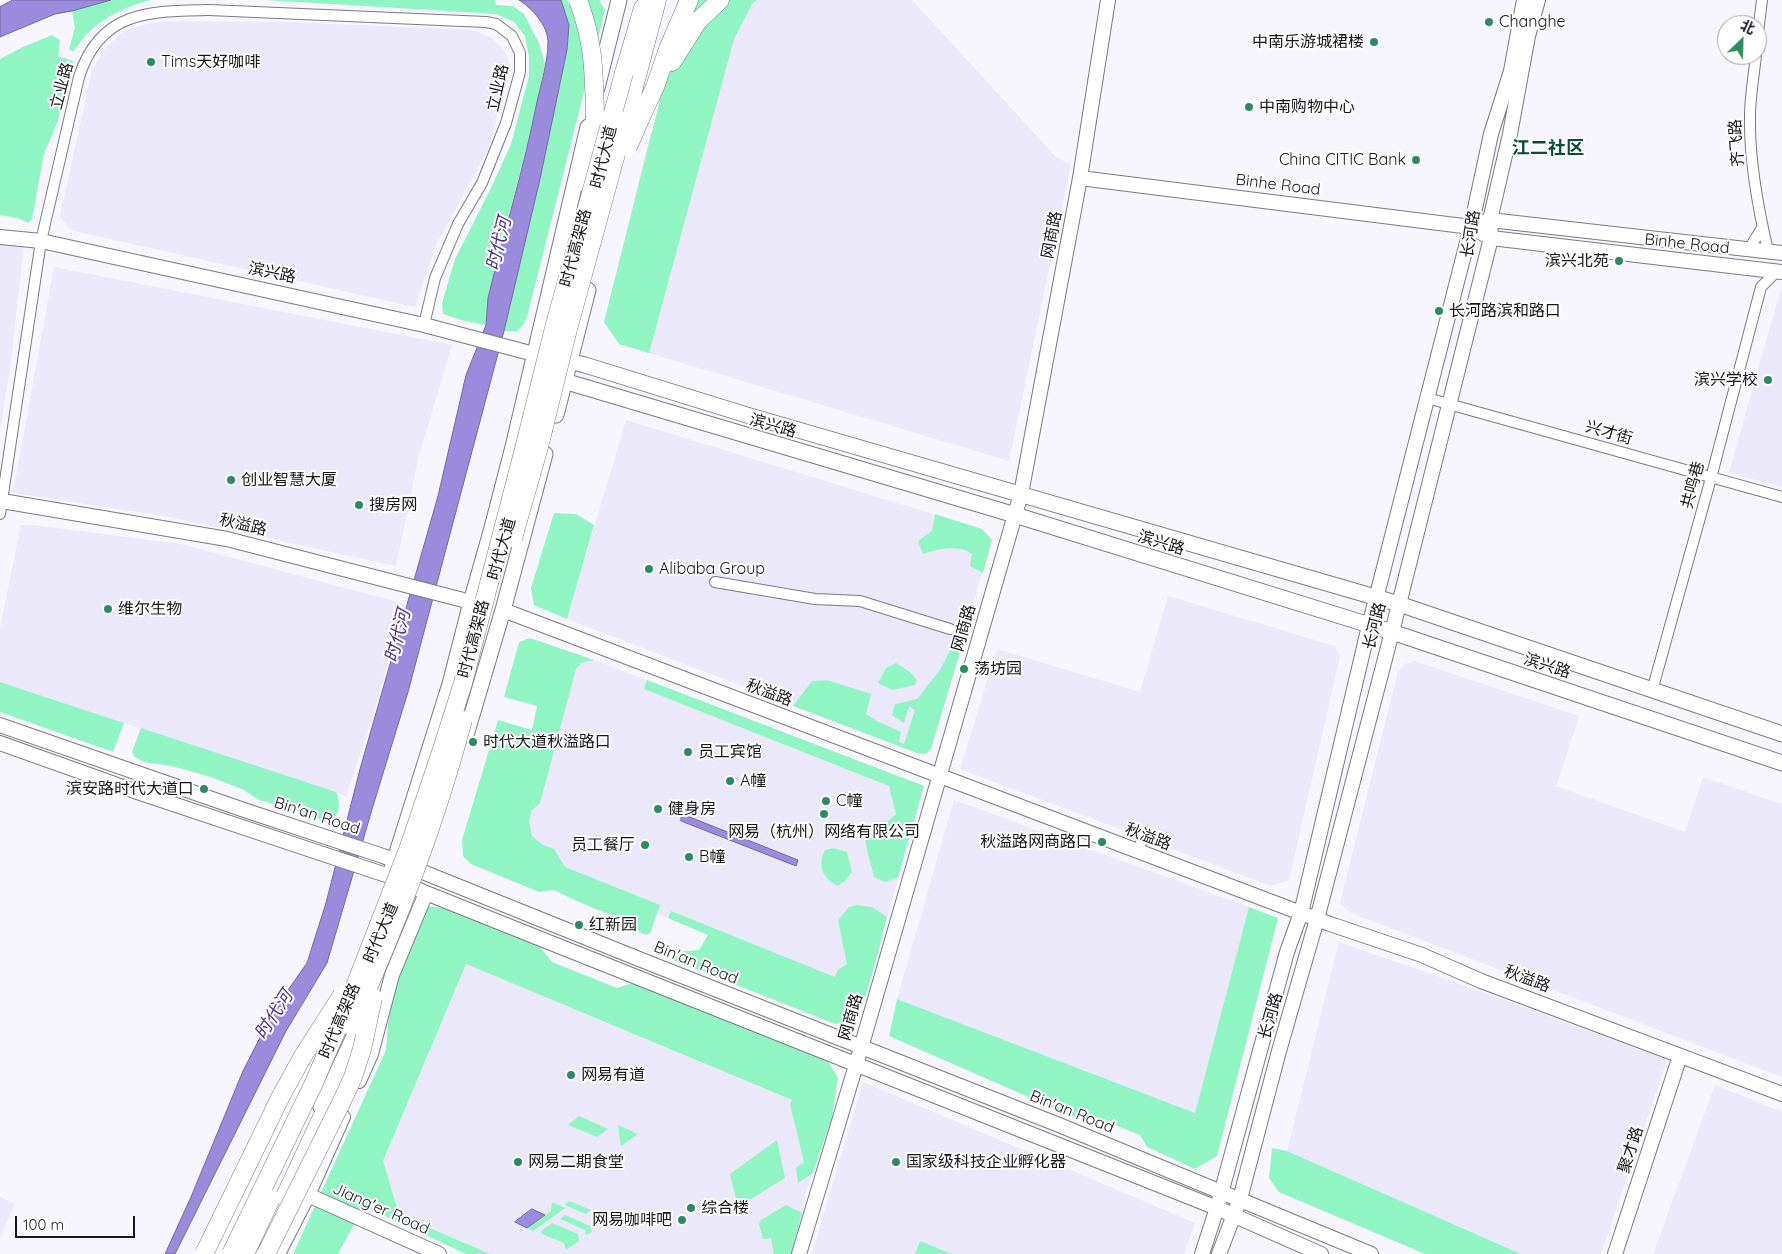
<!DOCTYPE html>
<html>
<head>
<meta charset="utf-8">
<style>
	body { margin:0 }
	#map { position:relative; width:1782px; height:1254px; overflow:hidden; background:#f7f6fe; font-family:Quicksand,"Noto Sans SC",sans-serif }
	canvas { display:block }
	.north { position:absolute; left:1717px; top:15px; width:50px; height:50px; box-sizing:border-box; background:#fff; border:1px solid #a2a2a3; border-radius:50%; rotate:24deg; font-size:14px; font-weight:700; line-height:20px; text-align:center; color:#17171a }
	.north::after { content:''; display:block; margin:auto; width:18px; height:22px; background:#2c8a61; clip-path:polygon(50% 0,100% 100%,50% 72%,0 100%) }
	.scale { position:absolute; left:15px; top:1216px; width:120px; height:22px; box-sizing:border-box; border:2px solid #17171a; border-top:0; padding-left:6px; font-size:15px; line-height:18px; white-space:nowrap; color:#17171a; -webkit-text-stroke:4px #fff; paint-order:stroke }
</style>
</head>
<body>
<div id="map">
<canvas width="1782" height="1254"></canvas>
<div class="north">北</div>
<div class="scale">100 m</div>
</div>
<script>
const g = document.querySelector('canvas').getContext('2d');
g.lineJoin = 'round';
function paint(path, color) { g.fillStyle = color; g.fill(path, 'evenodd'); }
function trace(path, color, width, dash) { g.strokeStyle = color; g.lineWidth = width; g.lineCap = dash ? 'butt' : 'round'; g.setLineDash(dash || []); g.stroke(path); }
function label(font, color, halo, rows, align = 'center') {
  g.font = font + ' Quicksand,"Noto Sans SC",sans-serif'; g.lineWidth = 4; g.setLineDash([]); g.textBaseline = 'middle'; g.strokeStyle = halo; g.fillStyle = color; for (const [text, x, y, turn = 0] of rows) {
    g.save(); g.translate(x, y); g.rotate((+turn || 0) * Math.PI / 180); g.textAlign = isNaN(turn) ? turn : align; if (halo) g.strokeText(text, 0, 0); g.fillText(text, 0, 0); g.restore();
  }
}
paint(new Path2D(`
	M741,0H912L1057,158L1071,164L1009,461L619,344L604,322L650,135Z
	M164,21L289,22L473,30L492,38L503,49L508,58L510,66L489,148L436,245L415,307L70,230L60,216L92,70L106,47L123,32L142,25Z
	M0,242L24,244L11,361L0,431Z
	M54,267L452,345L418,459L396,566L165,516L13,493Z
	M1781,288H1782V487L1729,473Z
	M626,420L982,529L992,540L931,749L926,754L917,753L567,619Z
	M21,525H32L181,544L405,604L372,719L346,796L0,682V628Z
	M1168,596L1335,646L1340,656L1289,880L1271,886L960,769L997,649L1140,692Z
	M570,652L613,667L924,786L864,1000L663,916L503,853Z
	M1414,661L1579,716L1556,786L1685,832L1703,777L1782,804V1077L1351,913L1340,903L1398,672L1405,664Z
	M954,800L1249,907L1195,1113L897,999Z
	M1339,942L1488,994L1667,1060L1601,1254H1521L1287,1151Z
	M466,964L832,1117L805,1195L804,1208L791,1254H466L364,1206Z
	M863,1082L1195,1223L1184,1254H812Z
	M1715,1085L1782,1112V1254H1653Z
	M0,1197L15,1204L0,1238Z`), '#eae8f9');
paint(new Path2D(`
	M111,0H151C129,5 104,17 88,33C82,38 78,46 73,52L69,49L75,28L72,11Z
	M266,0H495L496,5L513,6L524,14L539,43L545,64L533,122L488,298L486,325L461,320L443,314L442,303L455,259L491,188L511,144L529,76V57L525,36L514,22L496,14Z
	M561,0H567L576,17L583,43L585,88L527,317L523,325L517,331H504L540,179L567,50L569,25Z
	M586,0H599L605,10L596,47Z
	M678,0H757L752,4L734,39L649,353L619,344L604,322L659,104L669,29Z
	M52,35L60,40L58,56L73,61L58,121L44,154L32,219L28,223L18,218L0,215V59L23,47Z
	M554,513L576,514L594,525L567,619L534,605L531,588Z
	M935,514L982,529L992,540L983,573L970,566L972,554C960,544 936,549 923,554L918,541L932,531Z
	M530,638L594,660L581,663L576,669L540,803L531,811L529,822L532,836L543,845L554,849L565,867L660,905L650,934H643L615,916L595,909L553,890L539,892L471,864L463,856L462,840L498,720L532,730L537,706L504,697L519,642Z
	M953,645L961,649L931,749L926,754L917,753L793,706L812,681L827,680L871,694L866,714L879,722L901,732L899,742L904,744L915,710L909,706L904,723L892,715L895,704L917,699L940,670Z
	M896,663L910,672L917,680L915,685L892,690L878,683L886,668Z
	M647,680L924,786L898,877L885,882L874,877L865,841L896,814L889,786L644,689Z
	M0,682L124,723L113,752L0,712Z
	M141,728L336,792C341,803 339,808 335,819L328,822L257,799L244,790L211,777L171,766L144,762L135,757L132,752Z
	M834,848L847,852L852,872L845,881L838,886C823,878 817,867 825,850Z
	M857,905L872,907L887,917C882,935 866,1010 854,1018C849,1022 841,1023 835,1024L671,959L676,952L699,950L708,935L668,918L671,911L835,977L838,970L847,964L838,920L849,907Z
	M422,906L447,908L536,942L552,962L617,988L636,982L826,1058L838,1078L832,1117L813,1173L798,1183L796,1168L804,1162L790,1104L792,1100L466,964L383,1161L399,1215L490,1254H466L364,1206L338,1254H293L386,1050L390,1001Z
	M1249,907L1278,918L1217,1156L1195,1169L1147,1147L1140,1135L1090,1115L1074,1117L889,1036L897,999L1195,1113Z
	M579,1116L608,1129L597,1137L568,1125Z
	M618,1125L638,1134L621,1146Z
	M777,1140L785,1178L738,1207L730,1174Z
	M1272,1148L1287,1151L1521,1254H1425L1279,1192L1269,1178Z
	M569,1201L591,1210L586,1214L565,1205Z
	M552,1202L565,1208L533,1231L527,1228L551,1211Z
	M786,1205L802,1213L791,1254H774L771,1238L763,1239L759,1224L761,1220Z
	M565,1215L590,1226L592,1232L586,1235L585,1230L560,1219Z
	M552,1223L578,1234L579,1241L566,1250L564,1243L542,1234L541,1231Z
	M920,1241L952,1254H915Z`), '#91f5c3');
const water = new Path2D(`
	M13,0H111L72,11L55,14L0,37V7Z
	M519,0H561L569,25L567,50L540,179L504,331L408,692L373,806L327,963L286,1031L175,1254H165L191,1197L243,1071L274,1010L307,963L326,903L360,769L438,496L466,375L486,325L488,298C504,233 524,168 537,102C541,83 548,62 548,42C548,26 532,8 519,0Z
	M682,814L798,860L796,866L681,821Z
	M532,1209L545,1215L527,1228L515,1222Z`);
paint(water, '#9b8bdd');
trace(water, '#7368a2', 1);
const street = new Path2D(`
	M1757,41L1762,0
	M1756,55C1754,75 1750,96 1750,117C1749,161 1758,208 1768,251
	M1749,249L1762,228
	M1427,398L1782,497
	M0,514L41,241L79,77C100,11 149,11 209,10L486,22L496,24L512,36L520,53V72L506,123L482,183L458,224L435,278L424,325
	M715,582L815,599L860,601L950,629
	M1652,691L1711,478L1761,287L1777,271
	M1138,851L1145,832`);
const secondary = new Path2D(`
	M1080,178L1471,227L1491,238L1782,272
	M1483,222L1490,220L1782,253
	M0,237L41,241L424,325L534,354
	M2,501L227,539L471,602
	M503,610L1330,924L1422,955L1481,981L1782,1094
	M0,725L244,810L383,856L644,961L1059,1125L1371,1254
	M0,743L137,792L389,876L426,893L546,941L1217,1208L1321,1254
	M359,1081L371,1054L392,975L426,893
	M308,1195L439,1254
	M278,1254L308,1195L343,1117
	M799,1254L856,1065L1021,494L1080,178L1108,0
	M1202,1254L1217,1208L1287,952L1301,913L1369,626L1471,227L1491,134L1511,71L1524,0
	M1219,1254L1240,1199L1279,1051L1317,919L1392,632L1491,238L1490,220L1510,134L1528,36L1538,0
	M1615,1254L1680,1056`);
const primary = new Path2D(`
	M597,88L619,0
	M560,359L585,365L750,416L1399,604L1782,734
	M557,375L564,381L1015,515L1392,632L1782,763
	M556,415L588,290
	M466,735L503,610L545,454
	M390,875L450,684L471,602L492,528L513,447L588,127
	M303,1075L311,1061L326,1042
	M321,1107L364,1015`);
const highway = new Path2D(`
	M672,62L698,21L720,0
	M624,73L643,8
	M640,119L655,87L668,49L689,0
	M625,121L657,0
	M587,184L590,165L595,117
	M274,1220L331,1098
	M217,1254L303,1075`);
trace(street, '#7b7a82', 12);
trace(secondary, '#7b7a82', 16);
trace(primary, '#7b7a82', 17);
trace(highway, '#7b7a82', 19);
trace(street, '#fff', 10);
trace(secondary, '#fff', 14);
trace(primary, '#fff', 15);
trace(highway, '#fff', 18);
const highwayBridge = new Path2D(`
	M578,0C594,42 594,72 595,117
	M628,147L640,119
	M513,538L539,447L568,329L625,121
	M351,1026C396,927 435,825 463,720
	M204,1254L281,1096L303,1056L342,995
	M231,1254L313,1085L352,994L409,847L441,752L463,683L525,445L554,328L624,73
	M245,1254L271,1199
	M266,1254L342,1101L353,1077L362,1049L373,998`);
trace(highwayBridge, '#7b7a82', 19, []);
trace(highwayBridge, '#fff', 18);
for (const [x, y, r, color] of [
	[1489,22,5,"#2c8a61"],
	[1374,42,5,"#2c8a61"],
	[151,62,5,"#2c8a61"],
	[1249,107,5,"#2c8a61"],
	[1416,160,5,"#2c8a61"],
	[1619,261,5,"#2c8a61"],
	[1439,311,5,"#2c8a61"],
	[1768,380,5,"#2c8a61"],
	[231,480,5,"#2c8a61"],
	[359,505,5,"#2c8a61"],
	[649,569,5,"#2c8a61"],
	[108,609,5,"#2c8a61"],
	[964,669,5,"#2c8a61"],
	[473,742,5,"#2c8a61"],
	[688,752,5,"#2c8a61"],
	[730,781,5,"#2c8a61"],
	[204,789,5,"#2c8a61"],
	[826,801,5,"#2c8a61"],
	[658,809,5,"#2c8a61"],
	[824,814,5,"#2c8a61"],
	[1102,842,5,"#2c8a61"],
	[645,845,5,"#2c8a61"],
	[689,857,5,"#2c8a61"],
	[579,925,5,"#2c8a61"],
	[571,1075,5,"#2c8a61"],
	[518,1162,5,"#2c8a61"],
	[896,1162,5,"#2c8a61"],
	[691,1208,5,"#2c8a61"],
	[682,1220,5,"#2c8a61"]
]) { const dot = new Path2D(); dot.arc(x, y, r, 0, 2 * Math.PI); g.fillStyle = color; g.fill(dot); trace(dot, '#fff', 2); }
label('16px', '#17171a', '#fff', [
	["Changhe",1499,22],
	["中南乐游城裙楼",1364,42,"right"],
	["Tims天好咖啡",161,62],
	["中南购物中心",1259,107],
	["China CITIC Bank",1406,160,"right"],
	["滨兴北苑",1609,261,"right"],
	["长河路滨和路口",1449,311],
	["滨兴学校",1758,380,"right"],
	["创业智慧大厦",241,480],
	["搜房网",369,505],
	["Alibaba Group",659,569],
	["维尔生物",118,609],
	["荡坊园",974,669],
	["时代大道秋溢路口",483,742],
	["员工宾馆",698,752],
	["A幢",740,781],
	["滨安路时代大道口",194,789,"right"],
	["C幢",836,801],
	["健身房",668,809],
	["网易（杭州）网络有限公司",824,832,"center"],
	["秋溢路网商路口",1092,842,"right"],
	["员工餐厅",635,845,"right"],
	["B幢",699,857],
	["红新园",589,925],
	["网易有道",581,1075],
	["网易二期食堂",528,1162],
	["国家级科技企业孵化器",906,1162],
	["综合楼",701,1208],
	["网易咖啡吧",672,1220,"right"]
], 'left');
label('16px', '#17171a', '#fff', [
	["立业路",62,86,-75],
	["立业路",498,88,-77],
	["齐飞路",1737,143,-94],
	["时代大道",604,157,-76],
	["Binhe Road",1278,185,7],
	["长河路",1471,234,-81],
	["网商路",1052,235,-79],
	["Binhe Road",1687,244,6],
	["时代高架路",576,248,-75],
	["滨兴路",272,273,12],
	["滨兴路",773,426,16],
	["兴才街",1609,433,16],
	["共鸣巷",1693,485,-75],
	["秋溢路",243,525,13],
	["滨兴路",1161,543,17],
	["时代大道",502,549,-74],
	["长河路",1375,626,-76],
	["网商路",964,628,-74],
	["时代高架路",474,639,-75],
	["滨兴路",1547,666,18],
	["秋溢路",769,693,21],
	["Bin'an Road",317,816,18],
	["秋溢路",1148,837,21],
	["时代大道",381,933,-67],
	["Bin'an Road",696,963,22],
	["秋溢路",1527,979,21],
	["长河路",1271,1016,-74],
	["网商路",851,1017,-74],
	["时代高架路",340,1021,-67],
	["Bin'an Road",1072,1112,22],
	["聚才路",1631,1150,-72],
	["Jiang'er Road",381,1209,24]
]);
label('bold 18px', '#064d32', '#fff', [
	["江二社区",1548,149]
]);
label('italic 18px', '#4c308f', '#fff', [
	["时代河",499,244,-76],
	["时代河",398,636,-75],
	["时代河",274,1015,-57]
]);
</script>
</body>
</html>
